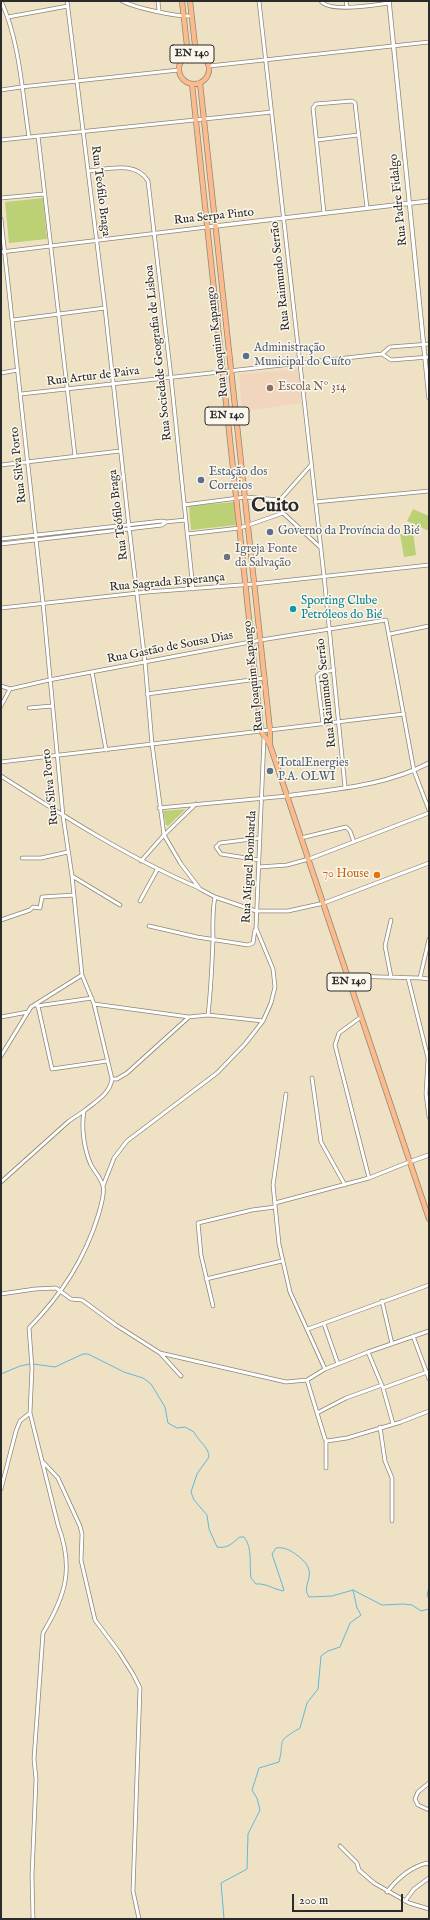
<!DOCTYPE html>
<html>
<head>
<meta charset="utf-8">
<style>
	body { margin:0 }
	#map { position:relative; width:430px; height:1920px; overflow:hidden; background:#efe2c4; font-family:"IM FELL English",serif }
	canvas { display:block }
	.frame { position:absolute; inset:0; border:2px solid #2b2b2b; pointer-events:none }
	.scale { position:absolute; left:292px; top:1894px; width:111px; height:18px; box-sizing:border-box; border:2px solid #2b2b2b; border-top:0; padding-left:5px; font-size:12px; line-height:14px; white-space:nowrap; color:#2b2b2b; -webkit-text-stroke:3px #fbf7ec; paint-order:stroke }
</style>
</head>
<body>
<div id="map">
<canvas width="430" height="1920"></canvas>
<div class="frame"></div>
<div class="scale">200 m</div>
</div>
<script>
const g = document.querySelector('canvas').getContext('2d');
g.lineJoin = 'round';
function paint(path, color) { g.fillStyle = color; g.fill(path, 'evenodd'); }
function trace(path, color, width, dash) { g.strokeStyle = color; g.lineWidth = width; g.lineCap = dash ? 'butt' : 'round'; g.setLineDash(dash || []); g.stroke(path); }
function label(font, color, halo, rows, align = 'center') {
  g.font = font + ' "IM FELL English",serif'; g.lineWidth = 3; g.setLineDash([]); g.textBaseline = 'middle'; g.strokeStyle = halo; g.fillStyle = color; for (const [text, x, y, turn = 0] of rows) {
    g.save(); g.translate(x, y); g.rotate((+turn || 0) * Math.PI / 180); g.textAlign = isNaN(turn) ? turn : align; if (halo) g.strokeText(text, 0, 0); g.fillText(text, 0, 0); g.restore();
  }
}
paint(new Path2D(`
	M298,369L301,403L242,412L239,374Z`), '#f1d5bd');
paint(new Path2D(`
	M43,198L47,239L9,243L5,202Z
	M234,502L236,525L191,530L189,506Z
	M413,509L429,516V531L407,521Z
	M413,532L416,555L404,557L400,534Z
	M186,809L168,826L166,825L163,811Z`), '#bcd175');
trace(new Path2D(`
	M33,1364L55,1367L83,1354H88L124,1372L143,1378L151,1384L165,1407L168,1423L177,1428L185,1427L194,1432C198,1441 209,1447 209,1457L197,1474L191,1492L194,1500L207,1515L209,1529L217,1547C228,1549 232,1543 240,1537H244C253,1548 249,1565 251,1578L256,1584C266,1583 273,1589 283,1591L284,1590L272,1554L276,1548C283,1547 288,1549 294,1553C324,1573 299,1583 309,1597L332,1596L353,1590L382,1605L403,1604L412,1605L421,1611L429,1609
	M1,1374L20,1366L30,1364
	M429,1587L427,1595L429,1599
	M224,1919L221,1883L247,1869L248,1834L260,1810L257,1798L252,1790L259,1768L279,1762C285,1738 275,1743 300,1728L307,1703L318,1689L321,1656L328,1651L340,1647L350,1623L361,1615L357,1608L353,1590`), '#5fb8dc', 1);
const minor = new Path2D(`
	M1,1C20,42 22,92 29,137
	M67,1L105,308L129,527L145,662L152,744L164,835L181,864L200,889L215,897L256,911H288L324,903L429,863
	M122,1C135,8 177,17 192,16
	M158,1L159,11
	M259,1L324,576L345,787
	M321,1C329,13 376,5 389,3
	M346,1L347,7
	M8,17L68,6
	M209,66L429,42
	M1,90L21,87L179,70
	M38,136L75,456
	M1,140L272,112
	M317,140L358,135
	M89,171C109,169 136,161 148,181L171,377L193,589
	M1,198L44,194
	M324,213L313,108L316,104L352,101L355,103L367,208
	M1,219L43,603L63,816L72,876L82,975L94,1004L112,1079C110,1094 95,1102 84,1111C81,1128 84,1149 91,1165C95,1172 101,1178 103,1186C105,1194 101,1204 99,1213C85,1259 62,1294 29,1328L32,1368L30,1413L58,1525C74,1568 66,1595 43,1633L34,1759L36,1779L32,1876L33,1919
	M1,252L207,227
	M13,320L105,308
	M382,354L390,347L429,344
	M382,354L391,360L429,357
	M1,373L18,370
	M21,394L382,354
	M1,465L120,451
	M280,500L283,513
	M315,502L429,491
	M184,505L246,497L280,500L311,465
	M187,534L240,528L283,513L320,547
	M1,539L162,521L166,522L185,520
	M1,544L162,525L166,522
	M1,608L147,592L254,584L429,565
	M390,634L429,626
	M92,672L106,750
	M1,686L10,689L49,680L261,640L386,620L414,771L429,810
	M147,694L265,678
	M1,706L10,689
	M29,708L52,706
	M323,724L317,676L320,673L334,670
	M1,762L404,714
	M1,776C65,817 129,858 199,888
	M159,808L287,796
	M301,838L346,827L350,831L354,842
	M22,858H41L68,852
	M259,860L221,854L216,847L220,843L260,838
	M141,861L164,835L196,804
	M259,867L287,865L309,859L429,813
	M72,876L120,905
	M140,901L157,870
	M1,920L30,910L33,907L40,908L42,897L74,895
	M391,920L385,946L391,977
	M149,926L197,937L248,945L253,943L255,930
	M347,976L420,978L429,939
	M408,978L428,1058L426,1094L429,1117
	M420,978L429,979
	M94,1004L189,1017L127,1073L117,1079H112
	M37,1006L92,998
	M38,1006L52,1069L107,1061
	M208,1015C211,990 212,965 213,940C213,925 212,912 215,897
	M1,1017L28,1012
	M189,1017L208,1015L263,1021
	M361,1017L339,1033L335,1045L369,1178
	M1,1056L31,1007L82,975
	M312,1078L321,1142L345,1185
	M286,1094L273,1185L279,1244L290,1292L325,1369
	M1,1182L69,1121L84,1111
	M103,1186L114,1158L127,1141L217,1073L245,1044L263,1021L271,1003L275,987L273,969L256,928L264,738
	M275,1203L369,1178L409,1162
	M206,1279L282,1261
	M1,1294L35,1289L56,1288L71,1299L82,1300L116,1325L160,1353L286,1382L307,1380L325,1369L368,1352L429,1331
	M382,1301L392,1344
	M213,1306L201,1255L198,1223L252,1210L275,1207
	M324,1324L338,1364
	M308,1329L429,1285
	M413,1336L429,1379
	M368,1352L383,1388L393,1424
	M160,1353L181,1376
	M307,1380L325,1439L327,1441L347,1438L401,1422L429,1411
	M383,1388L427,1372
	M317,1413L346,1398L382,1385
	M380,1427L385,1461L392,1478V1521
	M43,1462L58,1478L80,1526L82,1534L81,1560L95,1620L119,1652L133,1674L140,1688L133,1891L139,1919
	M326,1468V1441
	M1,1489L16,1431L20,1421L30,1413
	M429,1783L418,1792L415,1799L418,1805L429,1810
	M340,1846L357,1863L359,1870L374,1883L409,1903L429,1909
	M387,1892C397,1879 411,1867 427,1863L429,1865
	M405,1901L414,1889L429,1878`);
const tertiary = new Path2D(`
	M389,1L429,398
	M207,227L429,201
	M287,796C336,789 385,786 429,763
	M409,1162L429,1155`);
const primary = new Path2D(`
	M182,1L188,55
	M190,1L196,54
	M179 69a15 15 0 1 1 30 0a15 15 0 1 1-30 0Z
	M200,83L270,730V745
	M192,84L261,731L270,745L429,1219`);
trace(minor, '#8d8678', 4.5);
trace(tertiary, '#8d8678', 5);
trace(primary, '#8d8678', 6);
trace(minor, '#fff', 3);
trace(tertiary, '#fff', 3.5);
trace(primary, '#fbbb8d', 4.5);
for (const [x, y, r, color] of [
	[246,356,4,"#5c6f8a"],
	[270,388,4,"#8d6e63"],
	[201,480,4,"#5c6f8a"],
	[270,532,4,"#5c6f8a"],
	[227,557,4,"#6b7280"],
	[293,609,4,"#0f9aa8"],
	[270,771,4,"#5c6f8a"],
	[377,875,4,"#e8710a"]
]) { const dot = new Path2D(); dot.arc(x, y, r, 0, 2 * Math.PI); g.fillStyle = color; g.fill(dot); trace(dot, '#fbf7ec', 1.5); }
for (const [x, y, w] of [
	[192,54,44],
	[227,416,44],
	[349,982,44]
]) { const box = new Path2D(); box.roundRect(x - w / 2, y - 9, w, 18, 3); g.fillStyle = '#fbf7ec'; g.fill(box); trace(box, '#2b2b2b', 1); }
label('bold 11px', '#2b2b2b', null, [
	["EN 140",192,54],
	["EN 140",227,416],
	["EN 140",349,982]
]);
label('12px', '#2b2b2b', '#fbf7ec', [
	["Rua Teófilo Braga",100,191,83],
	["Rua Padre Fidalgo",399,200,-96],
	["Rua Serpa Pinto",214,217,-6],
	["Rua Raimundo Serrão",281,276,-96],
	["Rua Joaquim Kapango",218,342,-97],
	["Rua Sociedade Geografia de Lisboa",159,353,-96],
	["Rua Artur de Paiva",93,377,-7],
	["Rua Silva Porto",19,465,-96],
	["Rua Teófilo Braga",119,515,-97],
	["Rua Sagrada Esperança",167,583,-5],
	["Rua Gastão de Sousa Dias",170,648,-11],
	["Rua Joaquim Kapango",254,676,-96],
	["Rua Raimundo Serrão",327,693,-96],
	["Rua Silva Porto",51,787,-96],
	["Rua Miguel Bombarda",250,867,-87]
]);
label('12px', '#4e5e75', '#fbf7ec', [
	["Administração",254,349],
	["Municipal do Cuíto",254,363],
	["Estação dos",209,473],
	["Correios",209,487],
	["Governo da Província do Bié",278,532],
	["TotalEnergies",278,764],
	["P.A. OLWI",278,778]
], 'left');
label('12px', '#785e54', '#fbf7ec', [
	["Escola Nº 314",278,388]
], 'left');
label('12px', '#5b616d', '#fbf7ec', [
	["Igreja Fonte",235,550],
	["da Salvação",235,564]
], 'left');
label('12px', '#0d838f', '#fbf7ec', [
	["Sporting Clube",301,602],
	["Petróleos do Bié",301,616]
], 'left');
label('12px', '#c56008', '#fbf7ec', [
	["70 House",369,875]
], 'right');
label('bold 20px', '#2b2b2b', '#fbf7ec', [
	["Cuito",275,507]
]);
</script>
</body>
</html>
